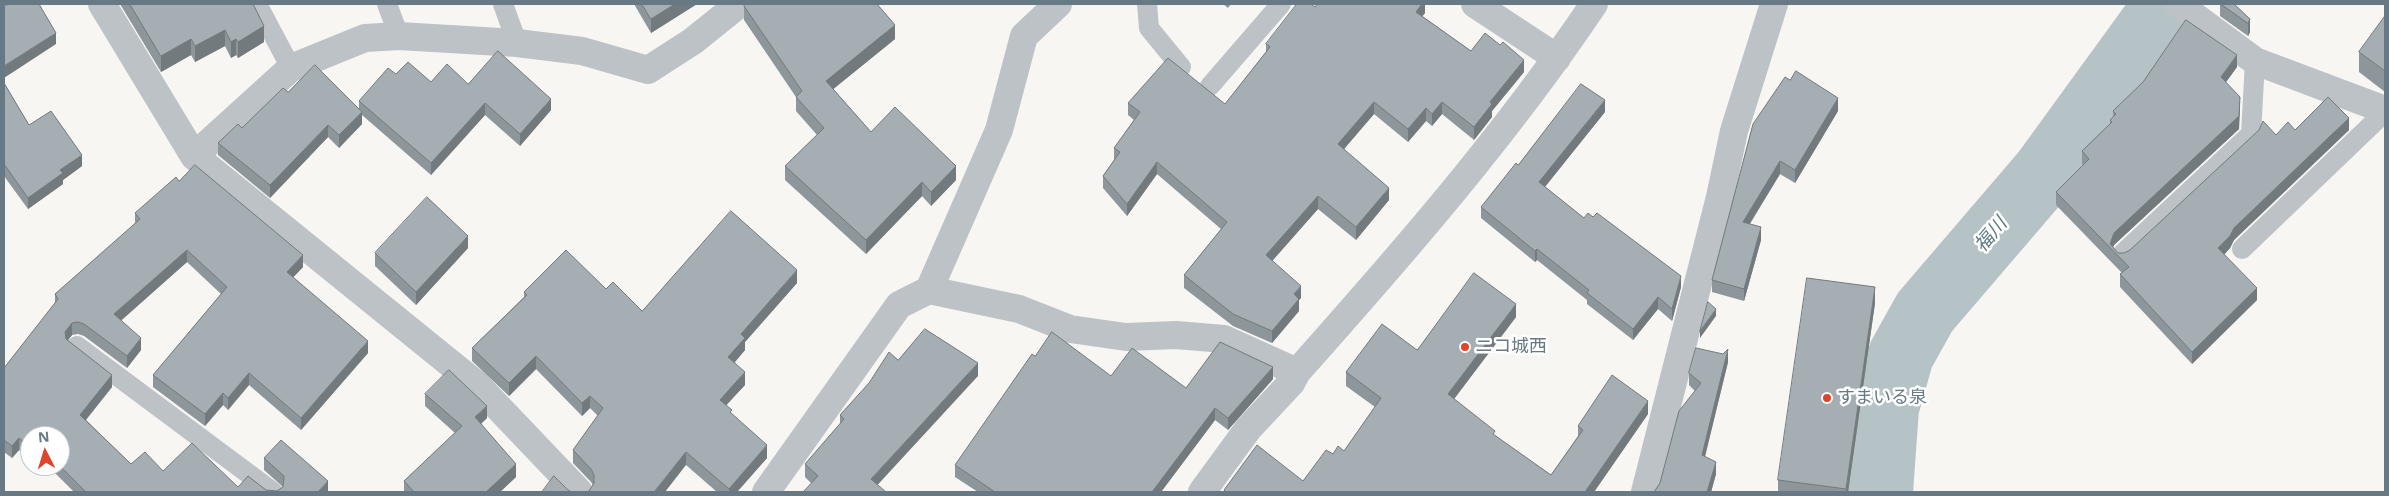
<!DOCTYPE html>
<html>
<head>
<meta charset="utf-8">
<style>
	body { margin:0 }
	#map { position:relative; width:2389px; height:496px; overflow:hidden; background:#f7f6f3; font-family:"Open Sans",sans-serif }
	canvas { display:block }
	.frame { position:absolute; inset:0; border:5px solid #667984; pointer-events:none }
	.north { position:absolute; left:20px; top:426px; width:50px; height:50px; box-sizing:border-box; background:#fff; border:1px solid #c2c9ce; border-radius:50%; rotate:355deg; font-size:14px; font-weight:700; line-height:20px; text-align:center; color:#667984 }
	.north::after { content:''; display:block; margin:auto; width:18px; height:22px; background:#df452b; clip-path:polygon(50% 0,100% 100%,50% 72%,0 100%) }
</style>
</head>
<body>
<div id="map">
<canvas width="2389" height="496"></canvas>
<div class="frame"></div>
<div class="north">N</div>
</div>
<script>
const g = document.querySelector('canvas').getContext('2d');
g.lineJoin = 'round';
function trace(path, color, width, dash) { g.strokeStyle = color; g.lineWidth = width; g.lineCap = dash ? 'butt' : 'round'; g.setLineDash(dash || []); g.stroke(path); }
function paint(path, color) { g.fillStyle = color; g.fill(path, 'evenodd'); }
function label(font, color, halo, rows, align = 'center') {
  g.font = font + ' "Open Sans","Noto Sans JP",sans-serif'; g.lineWidth = 5; g.setLineDash([]); g.textBaseline = 'middle'; g.strokeStyle = halo; g.fillStyle = color; for (const [text, x, y, turn = 0] of rows) {
    g.save(); g.translate(x, y); g.rotate((+turn || 0) * Math.PI / 180); g.textAlign = isNaN(turn) ? turn : align; if (halo) g.strokeText(text, 0, 0); g.fillText(text, 0, 0); g.restore();
  }
}
trace(new Path2D(`
	M1880,492L1886,408L1901,355L1925,312L2045,172L2167,4`), '#b5c3c6', 66);
trace(new Path2D(`
	M257,4L291,68
	M387,4L399,36
	M503,4L517,43
	M1147,4L1149,28L1181,67
	M1210,86L1281,4
	M2242,249L2385,112
	M2122,254L2251,134L2255,61
	M77,346L273,492`), '#bdc2c6', 20);
trace(new Path2D(`
	M102,4L194,156L477,385L579,492
	M1475,4L1557,58
	M2178,4L2255,61L2385,110
	M194,156L291,68L365,38L399,36L517,43L582,51L648,70L693,41L739,4
	M929,290L999,130L1024,36L1058,4
	M1297,372C1402,254 1506,135 1594,4
	M766,492L899,305L929,290L1019,309L1070,329L1126,337L1176,335L1224,339L1297,372L1291,383L1248,429L1202,492
	M1645,492L1720,197L1734,131L1774,4`), '#bdc2c6', 28);
paint(new Path2D(`
	M120,4H253L264,42L238,58L236,55L231,58L225,46L195,62L191,55L161,72Z
	M634,4H697L651,33Z
	M1223,4H1231L1228,8Z
	M1425,4V13L1422,16L1471,51L1524,72L1492,111V117L1474,140L1442,114L1432,126L1426,121L1408,142L1374,114L1344,149L1389,200L1356,240L1318,209L1272,261L1301,298L1299,300V311L1272,343L1233,326L1184,288V275L1221,229L1157,174L1127,216L1103,188V176L1114,160V148L1134,120L1128,115V103L1225,104L1266,52V44L1315,7Z
	M2220,4H2234L2250,19V32L2248,36L2220,16Z
	M744,6L895,39L833,89L871,132L956,180L931,206L922,196L866,254L785,180V166L817,135L796,111V97L744,20Z
	M2385,16V92L2359,72V52Z
	M2237,67L2226,82L2240,109L2239,129L2114,245L2113,247L2118,253H2124L2130,250L2276,135L2295,130H2349L2234,240L2230,248L2224,255L2257,300L2192,364L2120,287V274L2122,273L2056,205V192L2083,165L2082,163V151L2110,124V120L2113,117V111Z
	M396,74L431,82L468,84L551,110L520,146L485,115L431,175L362,115V124L339,148L328,137L270,198L218,155V143L242,128L288,92L359,109V101Z
	M4,83L29,125L82,166L63,180V184L28,209L4,176Z
	M1838,111L1795,183L1780,174L1750,224L1761,240L1744,301L1712,292V280L1753,124Z
	M1605,112L1545,187L1584,218L1593,217L1681,287L1672,321L1658,309L1633,340L1587,304V300L1537,260L1535,262L1481,218V207L1518,165Z
	M179,181L303,267L293,277L368,353L301,430L249,385L228,410L223,405L205,426L153,387V375L221,294L187,262L121,320L141,350L127,368L84,336L78,334L72,335L68,340L112,387L86,420L131,464L238,487L277,491L283,487L264,470V458L328,492H74L48,466H60L30,436V459L19,450L12,458L4,452V368L55,304V294L135,224V213Z
	M468,248L416,305L375,266V253Z
	M797,283L745,342V350L735,362L745,385L726,405L732,414L767,458L737,492H717L686,465L589,491L593,485L591,482L573,463V450L598,416L590,408L582,416L536,369L509,396L472,361V348L524,297V292L606,289L642,311Z
	M1875,303L1848,492H1778V480Z
	M1516,317L1454,399L1495,436L1551,475L1578,436V426L1648,414L1594,492H1224V490L1303,481L1333,454L1344,451L1375,407L1346,386V372Z
	M1035,356L1111,376L1186,388L1273,379L1228,430L1215,420L1161,492H978L955,477V465Z
	M898,360L978,376L811,483L805,477V464L840,424V415Z
	M1728,362L1705,457L1716,474L1711,492H1654L1660,483L1695,391L1689,385V373Z
	M425,394L487,418L481,424L516,477L500,492H404V481L455,433L425,406Z`), '#8d969a');
paint(new Path2D(`
	M675,4H697L651,33V19Z
	M1420,4H1425V13L1416,24V12Z
	M2250,19V32L2248,36V23Z
	M895,25V39L826,95V81Z
	M264,26V42L238,58V42Z
	M225,30V46L195,62V46Z
	M56,33V44L4,78V66Z
	M191,39V55L161,72V56Z
	M236,39V55L231,58V42Z
	M2237,55V67L2221,89V77Z
	M1524,60V72L1492,111V117L1474,140V127L1490,102Z
	M2240,97L2239,129L2114,245L2112,250L2110,244L2114,233Z
	M1838,98V111L1795,183V170Z
	M551,99V110L520,146V134Z
	M1605,100V112L1539,194V182Z
	M1374,102V114L1338,156V144Z
	M1442,102V114L1432,126V114Z
	M485,103V115L431,175V163Z
	M1426,108V121L1408,142V129Z
	M362,112V124L339,148V135Z
	M2349,118V130L2234,240L2230,248L2218,261V248L2234,228Z
	M328,125V137L270,198V185Z
	M82,155V166L63,180V184L28,209V198L60,170Z
	M1780,161V174L1743,234V222Z
	M1157,162V174L1127,216V204Z
	M956,166V180L931,206V192Z
	M922,182V196L866,254V240Z
	M1389,188V200L1356,240V227Z
	M1318,196V209L1266,268V255Z
	M1761,227V240L1744,301V289Z
	M468,236V248L416,305V292Z
	M1537,249V260L1535,262V251Z
	M187,250V262L114,327V314Z
	M303,255V267L287,284V272Z
	M797,270V283L745,342V350L728,370V357L741,334Z
	M1681,276V287L1672,321V309Z
	M1301,286V298L1299,300V311L1272,343V331L1294,294Z
	M1875,287V303L1848,492H1846Z
	M2257,288V300L2192,364V352Z
	M1658,297V309L1633,340V329Z
	M1516,304V317L1448,407V394Z
	M1716,309V316L1700,338V331Z
	M72,323V335L65,344V332Z
	M141,338V350L127,368V356Z
	M368,341V353L301,430V418Z
	M1728,349V362L1702,468V455Z
	M536,356V369L509,396V383Z
	M978,363V376L871,492V479Z
	M1273,367V379L1228,430V418Z
	M745,372V385L720,412V400Z
	M249,373V385L228,410V398Z
	M112,375V387L80,427V415Z
	M223,393V405L205,426V414Z
	M590,396V408L582,416V403Z
	M1648,401V414L1594,492H1585Z
	M487,406V418L475,429V417Z
	M1215,408V420L1161,492H1152Z
	M19,438V450L12,458V446Z
	M767,445V458L737,492H729V489Z
	M686,452V465L665,492H654Z
	M1716,462V474L1711,492H1707Z
	M516,464V477L500,492H486Z
	M328,481V492H318Z`), '#737a7d');
const building = new Path2D(`
	M9,4H39L56,33L4,66V7Z
	M130,4H253L264,26L238,42L236,39L231,42L225,30L195,46L191,39L161,56Z
	M642,4H675L651,19Z
	M746,4H877L895,25L826,81L871,132L895,107L956,166L931,192L922,182L866,240L785,166L824,128L796,97L802,91L744,6Z
	M1297,4H1311L1315,7L1317,4H1422L1416,12L1471,51L1485,33L1500,45L1503,42L1524,60L1490,102L1492,104L1474,127L1442,102L1432,114L1426,108L1408,129L1374,102L1338,144L1389,188L1356,227L1318,196L1266,255L1301,286L1294,294L1299,299L1272,331L1233,314L1184,275L1227,222L1157,162L1127,204L1103,176L1120,152L1114,148L1140,112L1128,103L1168,58L1225,104L1270,47L1266,44Z
	M2221,4H2234L2250,19L2248,23Z
	M2385,16V71L2359,52Z
	M2186,20L2237,55L2221,77L2240,97L2239,116L2114,233L2110,244L2118,253H2124L2130,250L2259,130L2263,121L2276,135L2288,122L2295,130L2328,97L2349,118L2234,228L2230,236L2218,248L2257,288L2192,352L2120,274L2129,267L2056,192L2089,159L2082,151L2112,122L2110,120L2116,114L2113,111L2143,82Z
	M498,51L551,99L520,134L485,103L431,163L359,101L388,68L396,74L408,62L431,82L447,64L468,84Z
	M315,65L362,112L339,135L328,125L270,185L218,143L238,124L242,128L283,88L288,92Z
	M1796,71L1838,98L1795,170L1780,161L1743,222L1761,227L1744,289L1712,280L1753,124L1785,77L1790,80Z
	M4,83L29,125L51,111L82,155L60,170L63,173L28,198L4,164Z
	M1581,84L1605,100L1539,182L1584,218L1588,213L1593,217L1597,213L1681,276L1672,309L1658,297L1633,329L1587,293L1589,290L1537,249L1535,251L1481,207L1516,163L1518,165Z
	M195,165L303,255L287,272L368,341L301,418L249,373L228,398L223,393L205,414L153,375L227,287L187,250L114,314L141,338L127,356L84,324L78,322L72,323L65,332L66,339L112,375L80,415L131,464L145,452L163,471L192,443L238,487L248,476L266,490L277,491L283,487L284,476L264,458L281,440L328,481L318,492H86L60,466V436H30V447L19,438L12,446L4,440V368L58,299L55,294L140,219L135,213L176,177L179,181Z
	M427,197L468,236L416,292L375,253Z
	M731,211L797,270L741,334L745,338L728,357L745,372L720,400L732,410L730,412L767,445L729,489L686,452L654,492H587L589,491L594,483V475L591,469L573,450L603,408L590,396L582,403L536,356L509,383L472,348L527,295L524,292L566,250L606,289L613,282L642,311Z
	M1474,273L1516,304L1448,394L1495,431L1493,434L1551,475L1583,430L1578,426L1612,375L1648,401L1585,492H1226L1224,490L1257,445L1303,481L1326,450L1333,454L1338,446L1344,451L1381,398L1346,372L1382,324L1417,350Z
	M1807,278L1875,287L1846,489L1778,480Z
	M1708,302L1716,309L1700,331Z
	M925,329L978,363L871,479L886,492H803L818,476L805,464L844,419L840,415L869,383L889,352L898,360Z
	M1052,332L1111,376L1132,348L1186,388L1220,342L1273,367L1228,418L1215,408L1152,492H995L955,465L1032,354L1035,356Z
	M1696,348L1723,354L1728,349L1702,455L1716,462L1707,492H1654L1660,483L1679,411L1701,383L1689,373Z
	M449,370L487,406L475,417L516,464L486,492H414L404,481L462,426L425,394Z
	M554,476L568,490L572,492H542Z`);
paint(building, '#a4aeb3');
trace(building, '#737a7d', 1);
for (const [x, y, r, color] of [
	[1465,347,5,"#df452b"],
	[1827,398,5,"#df452b"]
]) { const dot = new Path2D(); dot.arc(x, y, r, 0, 2 * Math.PI); g.fillStyle = color; g.fill(dot); trace(dot, '#fff', 2); }
label('18px', '#667984', '#fff', [
	["ニコ城西",1475,347],
	["すまいる泉",1837,398]
], 'left');
label('italic 19px', '#627b80', '#fff', [
	["福川",1991,235,-50]
]);
</script>
</body>
</html>
